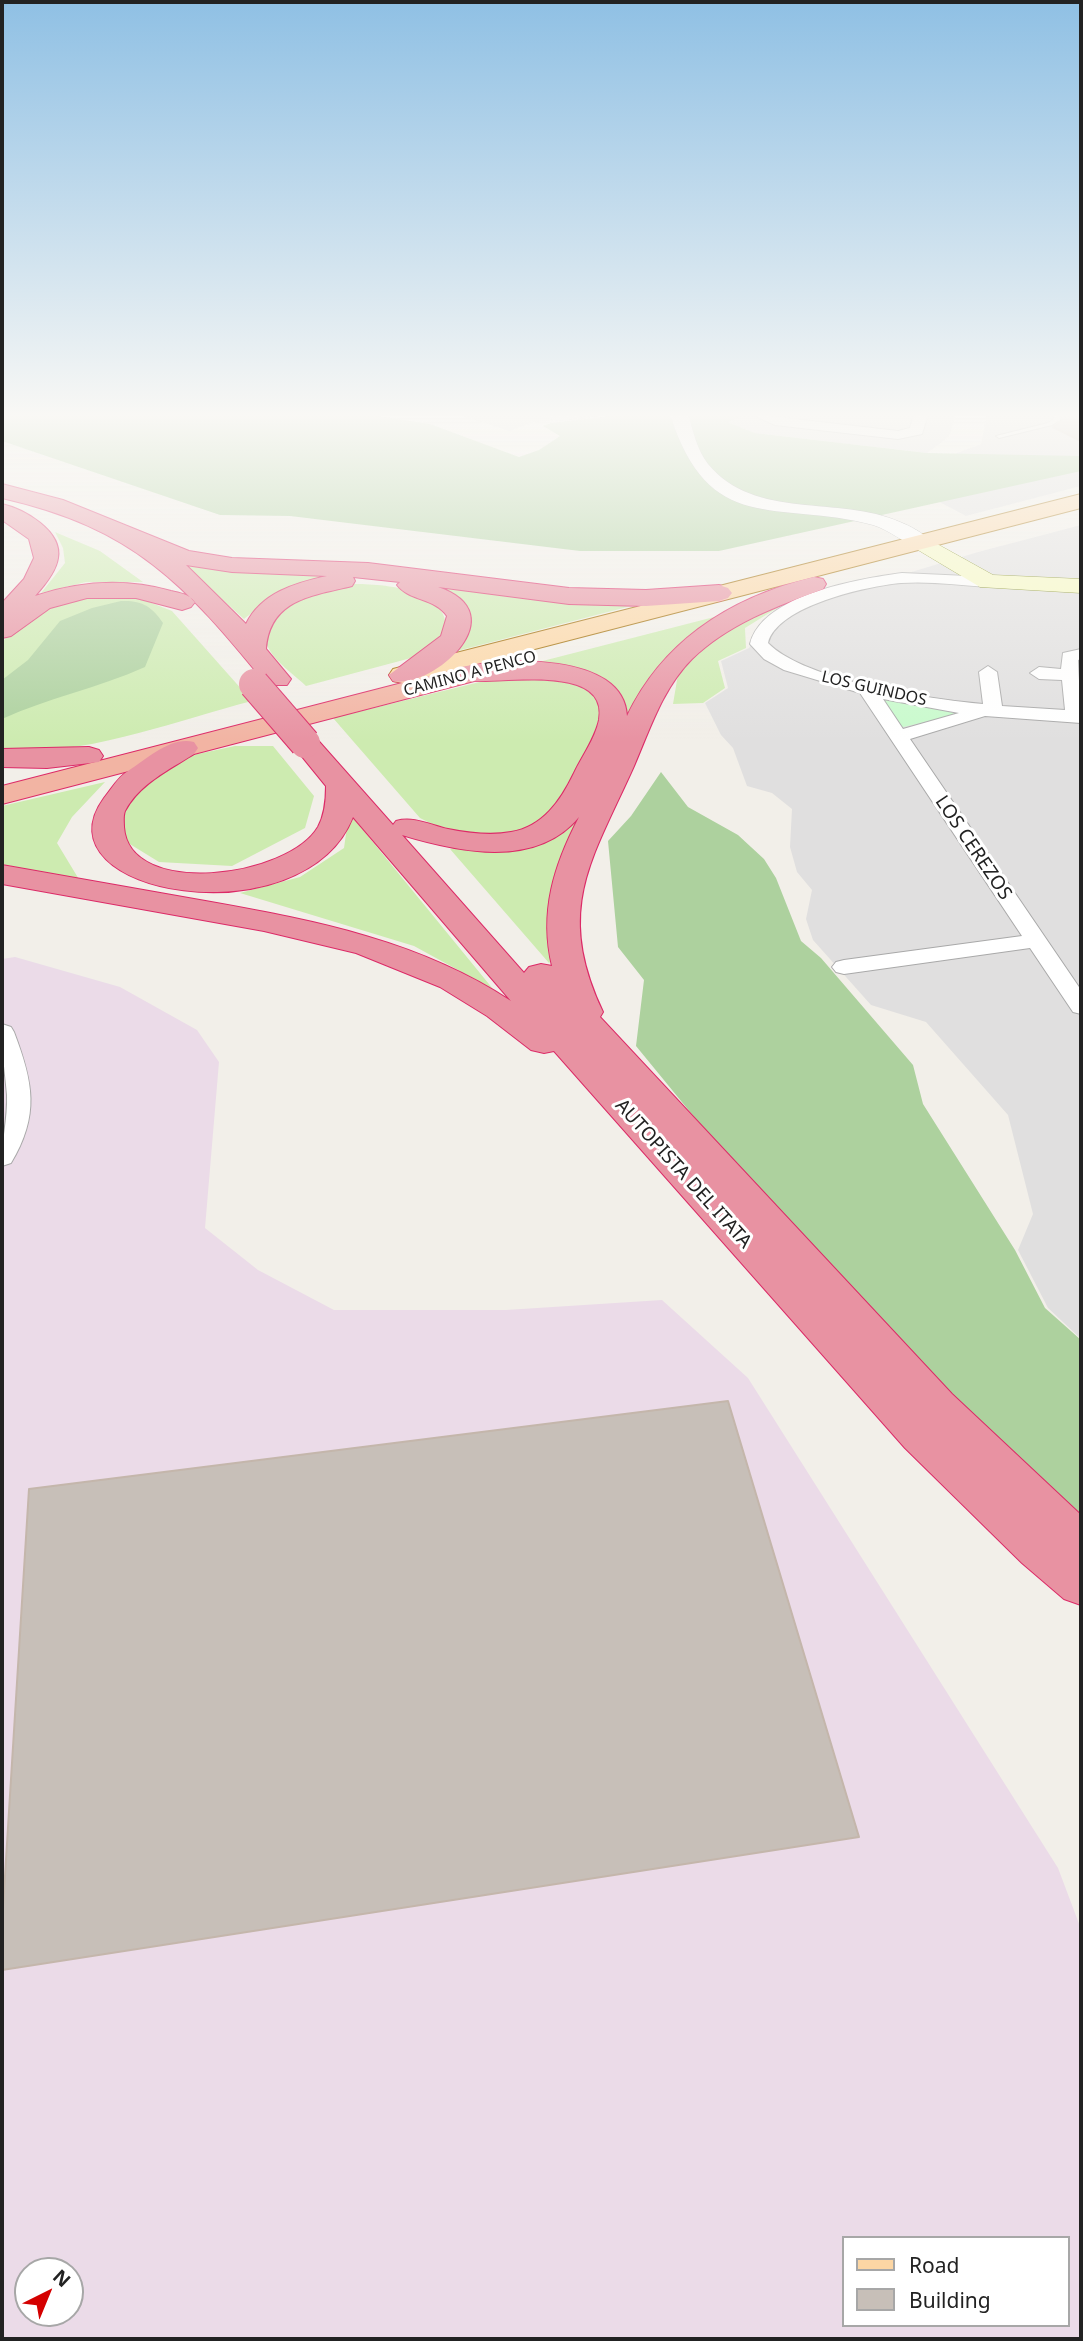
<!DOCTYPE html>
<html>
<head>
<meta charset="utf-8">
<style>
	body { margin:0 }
	#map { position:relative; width:1083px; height:2341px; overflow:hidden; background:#f2efe9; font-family:"Noto Sans",sans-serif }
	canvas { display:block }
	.frame { position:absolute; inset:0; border:4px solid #222; pointer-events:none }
	.legend { position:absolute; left:842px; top:2236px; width:228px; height:91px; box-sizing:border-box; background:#fff; border:2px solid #a7a7a7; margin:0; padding:9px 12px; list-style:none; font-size:21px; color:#222 }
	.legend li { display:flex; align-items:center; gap:14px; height:35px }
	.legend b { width:35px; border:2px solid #a7a7a7 }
	.north { position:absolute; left:14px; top:2257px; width:70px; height:70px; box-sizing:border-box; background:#fff; border:2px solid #a7a7a7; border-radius:50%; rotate:43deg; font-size:19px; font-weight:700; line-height:28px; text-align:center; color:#222 }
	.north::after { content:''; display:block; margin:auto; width:24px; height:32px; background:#d40000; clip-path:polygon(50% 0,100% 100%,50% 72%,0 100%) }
</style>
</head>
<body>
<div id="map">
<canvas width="1083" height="2341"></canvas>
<div class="frame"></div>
<ul class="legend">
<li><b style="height:9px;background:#fcd6a4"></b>Road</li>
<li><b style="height:19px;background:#c7bfb8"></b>Building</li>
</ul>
<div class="north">N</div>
</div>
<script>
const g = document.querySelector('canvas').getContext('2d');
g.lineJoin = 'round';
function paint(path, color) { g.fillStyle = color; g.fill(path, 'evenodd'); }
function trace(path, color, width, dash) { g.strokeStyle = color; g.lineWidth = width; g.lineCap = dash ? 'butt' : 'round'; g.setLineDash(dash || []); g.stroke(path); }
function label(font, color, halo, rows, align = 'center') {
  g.font = font + ' "Noto Sans",sans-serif'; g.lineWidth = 6; g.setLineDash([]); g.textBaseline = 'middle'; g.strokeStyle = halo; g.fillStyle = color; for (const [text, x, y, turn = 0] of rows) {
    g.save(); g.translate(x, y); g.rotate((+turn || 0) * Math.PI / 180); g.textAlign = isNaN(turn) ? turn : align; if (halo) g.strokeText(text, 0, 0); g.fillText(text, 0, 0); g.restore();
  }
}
paint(new Path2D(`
	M457,414H624L535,422L509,431Z
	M740,414H956L949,437L927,453L755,433L726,422L742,416Z
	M987,414H1081V486L966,516L892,477L981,444Z
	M1081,525V1337H1079L1048,1308L1018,1250L1033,1214L1008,1115L926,1022L871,1005L813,940L806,919L812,890L797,872L790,847L792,809L772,793L747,786L733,748L721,735L705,703L728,688L721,661L749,648L768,615L978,552Z`), '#e0dfdf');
paint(new Path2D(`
	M15,957L120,987L197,1030L219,1062L205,1228L258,1270L334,1310H506L662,1300L748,1378L1058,1868L1081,1929V2339H2V959ZM843,2238H1067V2325H843ZM28,2271H70V2313H28Z`), '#ebdbe8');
paint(new Path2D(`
	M55,532L100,551L143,582H86L41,593L65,563L63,548Z
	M181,563L337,576L276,594L244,619Z
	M423,582L635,605L457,651L469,634L468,614Z
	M348,584C380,583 455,588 445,635L411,658L306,686C288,669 265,656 263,630L286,604Z
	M134,596L172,611L252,701C175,721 82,757 2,751V643L14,627L71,598Z
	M787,602L745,628L746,648L718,661L725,688L703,703L673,704L678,674L723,630Z
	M718,616C668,647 649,675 624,728L625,708L620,695L527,665Z
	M550,676L594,691L604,717L555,810L524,830L493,836L442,829L420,818L333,718L488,680Z
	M235,746H273L314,796L305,828L232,866L159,862L107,830L118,793L184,757Z
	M105,782L72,817L57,843L80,881L2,864V806Z
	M573,818L578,819L563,852L554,958L549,963L450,849Z
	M354,819L493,989L414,946L240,893L300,877L344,848L348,820Z`), '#cdebb0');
paint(new Path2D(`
	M11,414L377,416L430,424L519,457L539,450L560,436L543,426L551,423L628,414H740L743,416L727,422L755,433L927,453L1081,456V471L719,551H580L290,516L220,515L2,441V415Z
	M121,601C141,600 152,606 163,623L145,667C98,688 48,698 2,719V680L28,660L60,621L92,608Z
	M661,772L688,807L738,835L764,859L776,878L801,941L821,958L913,1065L923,1104L1015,1250L1045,1308L1081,1340V1518L975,1421L695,1118L636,1046L644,980L618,947L608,841L631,816Z`), '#add19e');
paint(new Path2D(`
	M882,699L951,711L955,715L899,728Z`), '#c8facc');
const building = new Path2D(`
	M1063,414H1081V441L1053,427L1061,422Z
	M728,1401L859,1837L2,1970V1924L29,1489Z`);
paint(building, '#c7bfb8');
trace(building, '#c4b6ab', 2);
const service = new Path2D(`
	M1054,414H1060V420L1052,425L999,438L996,436L1048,423L1054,419Z`);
const minor = new Path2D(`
	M751,414L898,431L910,428L914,414H928L922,434L898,439L775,425Z
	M902,573L988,577L997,582L988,587C959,585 930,581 901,583C867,586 777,606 768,643C805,681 930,699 983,704L979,672L988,666L997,672L1002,706L1065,710L1062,680L1039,679L1030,673L1039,667L1061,669L1063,653L1081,649V659L1078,660L1081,723L985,716L910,739L1081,990V1014L1073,1012L1030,948L844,974L836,972L832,967L836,962L844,960L1022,936L860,693L784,670L764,659L750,644C762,595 858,579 902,573ZM883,699L959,713L903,729Z
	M2,1024L11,1027L14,1032C33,1082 40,1115 11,1163L2,1166C1,1142 8,1119 7,1095C5,1071 1,1049 2,1024Z`);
const tertiary = new Path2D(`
	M539,414H584C575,422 548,422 539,414Z
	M670,414H688C693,431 697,450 708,464C755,521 839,495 900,522C910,526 924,533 931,542L921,548C904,544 890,530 873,525C776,499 709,538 670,414Z`);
const secondary = new Path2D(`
	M921,535L993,575L1081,579V593L980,587L913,547L910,542Z`);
const primary = new Path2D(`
	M1081,494V508L403,683L393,681L389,675L393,669Z`);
const trunk = new Path2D(`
	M468,666L478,668L482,674L478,680L2,804V786Z`);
const motorway = new Path2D(`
	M2,484L63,500L189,551L232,558L368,563L569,588L646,590L719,585L728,588L732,593L728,598L719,601L646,606L569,604L438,587C518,614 432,690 393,681L389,675L441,636L447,616C435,598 409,601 397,585L400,582L353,577L355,581L352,586C312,596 270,599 266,649L291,679L287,685H267C185,584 134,528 2,498ZM186,565L232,572L327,576C295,583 261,593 246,624Z
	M2,504C24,509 63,531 58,558C56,572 44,586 35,596C80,581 125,578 171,591C180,593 189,594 195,602L191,607L182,610L136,598H87L50,608L11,636L2,638V603L24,579L34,558L29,539L2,520Z
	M814,577L823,579L826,584L823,589C777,606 728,624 692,659C663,688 650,729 634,766C592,860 554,908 603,1012L600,1017L952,1394L1081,1515V1605L1064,1599L1022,1563L905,1448L554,1051L544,1053L531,1050L487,1016L440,987L356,953L264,931L2,884V865C72,877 141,890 211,902C317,921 420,941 511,1001L353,817C304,941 33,895 104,798C112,788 118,777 128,771C148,758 171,736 194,742L198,748L194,754C169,770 139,784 125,811C123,816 124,822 124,827C129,899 288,878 318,827C325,814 326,800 326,786L291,743L295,737L305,734L315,737L393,825L396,821C414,816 430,825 448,829C468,833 490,836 511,832C543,827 561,800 574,773C582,756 595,739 599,720C610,659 488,687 458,680L454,674L458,668C502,657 624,652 627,716C664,639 732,597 814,577ZM579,817C554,865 539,912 552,966L541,964L529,967L524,973L402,835C458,852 536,869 579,817Z
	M89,747L99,750L103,756L99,762L47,768L2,767V749Z`);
trace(service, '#a9a9a9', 2);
trace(minor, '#a9a9a9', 2);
trace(tertiary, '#a9a9a9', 1);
trace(secondary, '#707d05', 1);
trace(primary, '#a06b00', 2);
trace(trunk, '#dc2a67', 2);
trace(motorway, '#dc2a67', 2);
paint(service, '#fff');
paint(minor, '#fff');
paint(tertiary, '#fff');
paint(secondary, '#f7fabf');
paint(primary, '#fcd6a4');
paint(trunk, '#f2b4a3');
paint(motorway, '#e892a2');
const motorwayBridge = new Path2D(`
	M254,684L305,743`);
trace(motorwayBridge, '#dc2a67', 32, []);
trace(motorwayBridge, '#e892a2', 30);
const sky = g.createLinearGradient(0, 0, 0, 742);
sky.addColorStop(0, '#8fc0e4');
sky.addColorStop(0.56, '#f9f8f5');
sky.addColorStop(1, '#f9f8f500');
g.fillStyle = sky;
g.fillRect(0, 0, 1083, 742);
label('16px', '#222', '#fff', [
	["CAMINO A PENCO",470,674,-15],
	["LOS GUINDOS",874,689,13]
]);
label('19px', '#222', '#fff', [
	["LOS CEREZOS",973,848,56],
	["AUTOPISTA DEL ITATA",683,1174,48]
]);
</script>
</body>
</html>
